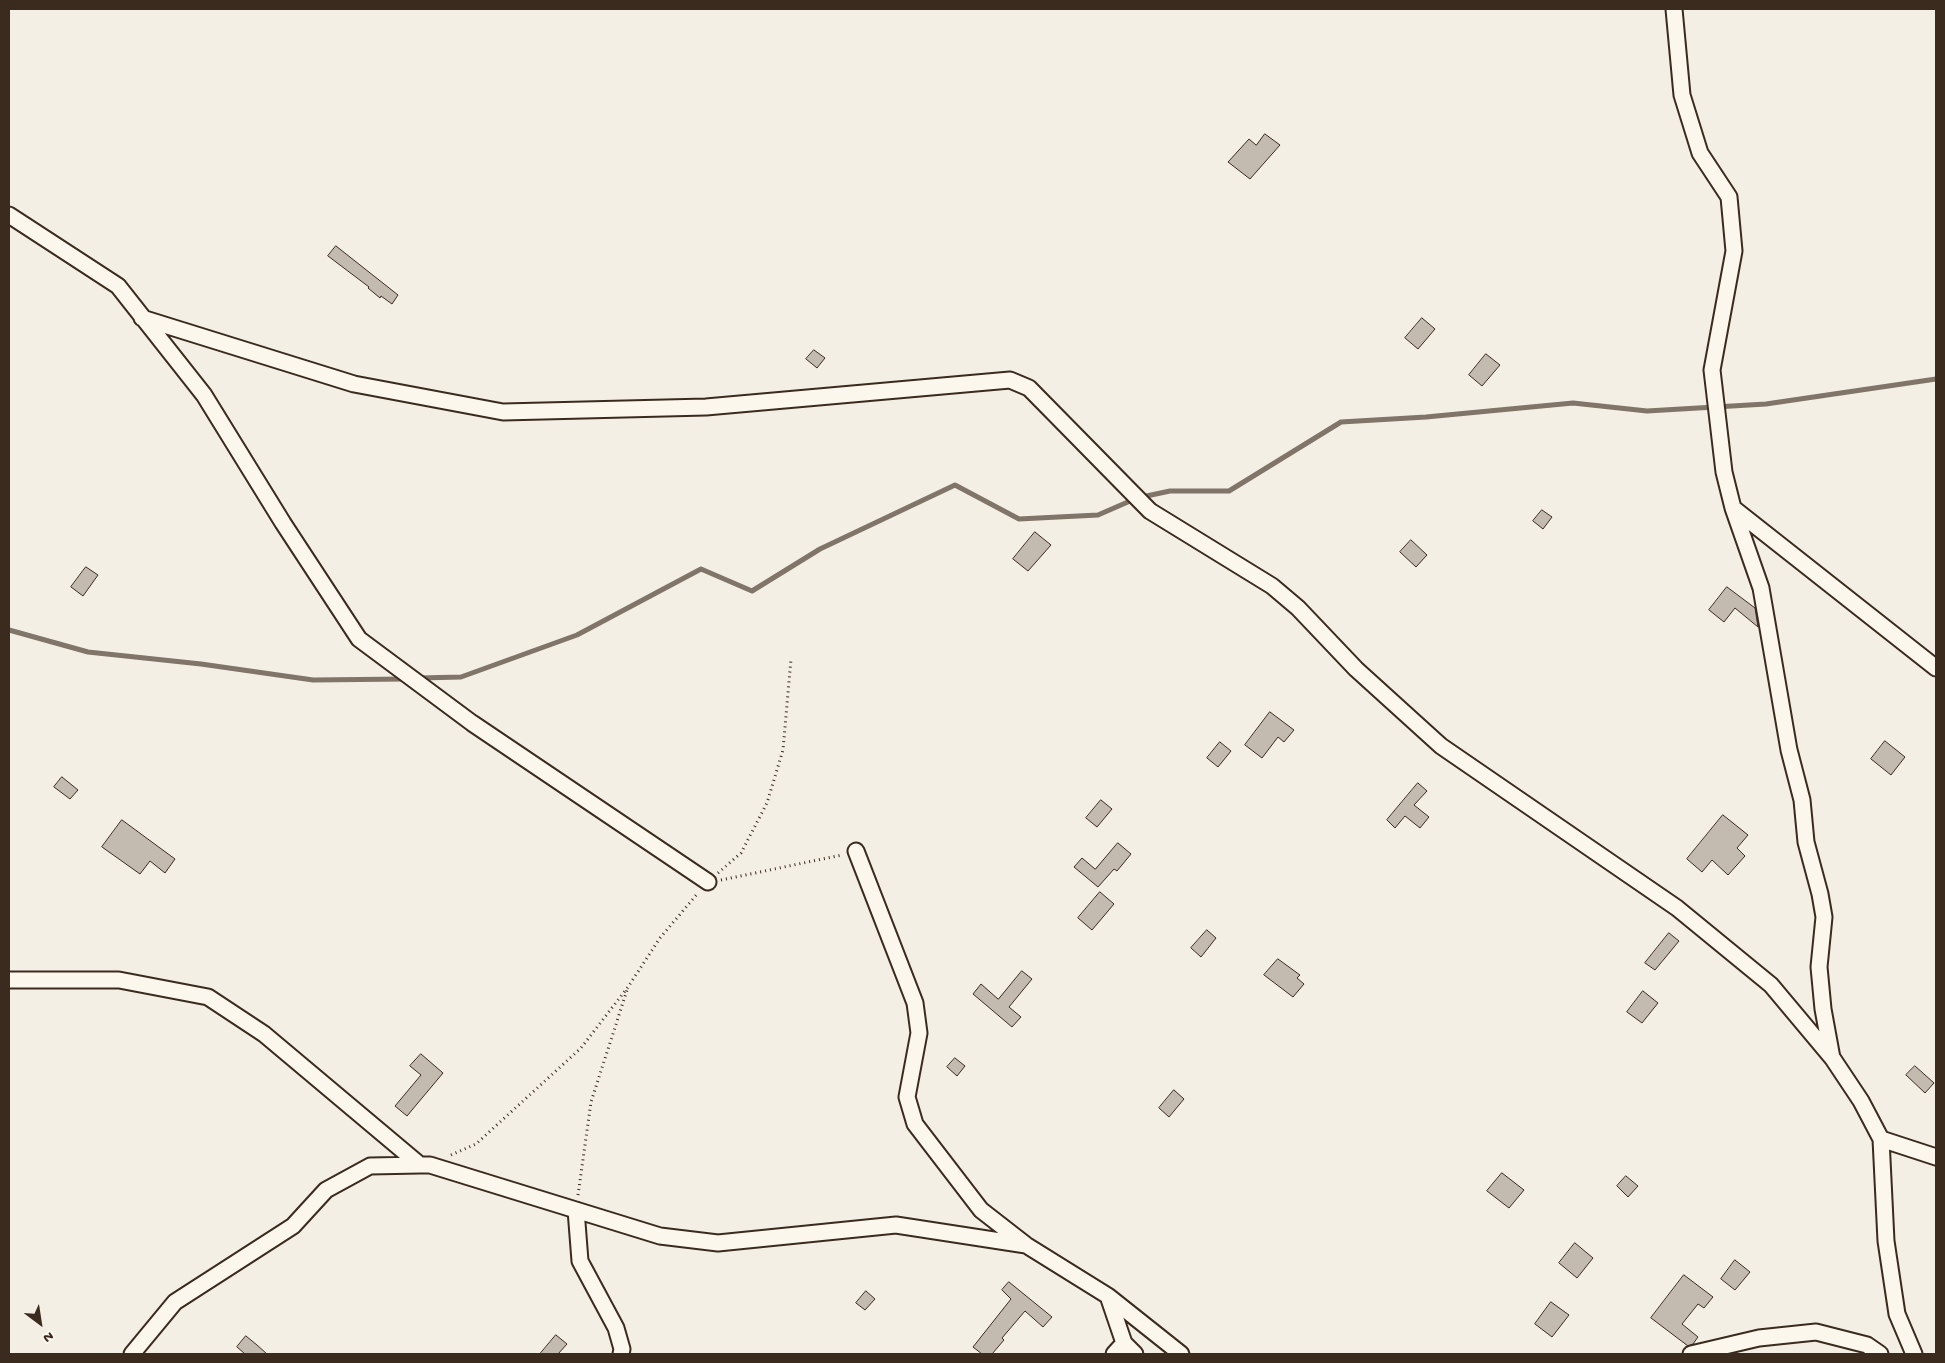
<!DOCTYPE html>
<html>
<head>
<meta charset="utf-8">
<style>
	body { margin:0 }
	#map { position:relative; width:1945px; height:1363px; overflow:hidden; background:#f3efe4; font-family:"Gochi Hand",sans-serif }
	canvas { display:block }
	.frame { position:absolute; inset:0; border:10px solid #3b2a1e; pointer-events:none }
	.north { position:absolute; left:15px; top:1298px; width:50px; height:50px; -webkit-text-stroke:4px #fbf7ec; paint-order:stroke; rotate:149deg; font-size:14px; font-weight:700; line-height:20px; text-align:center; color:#3b2a1e }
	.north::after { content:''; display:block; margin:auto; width:18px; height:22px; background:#3b2a1e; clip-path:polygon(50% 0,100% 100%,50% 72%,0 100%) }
</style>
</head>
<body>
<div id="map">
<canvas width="1945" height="1363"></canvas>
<div class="frame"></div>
<div class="north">N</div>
</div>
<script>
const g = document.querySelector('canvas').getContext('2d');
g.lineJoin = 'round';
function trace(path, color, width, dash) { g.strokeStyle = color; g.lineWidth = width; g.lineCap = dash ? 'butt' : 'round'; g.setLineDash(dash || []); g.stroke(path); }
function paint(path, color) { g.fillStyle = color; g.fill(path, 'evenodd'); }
trace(new Path2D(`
	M9,630L88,652L201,664L313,680L406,679
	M419,678L461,677L577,635L701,569L752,591L820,549L955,485L1019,519L1098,515L1137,498L1170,491H1229L1341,422L1426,417L1573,403L1647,411L1766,404L1936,379`), '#817468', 5);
const building = new Path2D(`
	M1265,134L1280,145L1250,179L1228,162L1249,139L1256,145Z
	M336,246L398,295L392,304L381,296L380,298L368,288L369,287L328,256Z
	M1422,318L1435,329L1418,349L1405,338Z
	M814,350L825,358L817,368L806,359Z
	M1486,354L1500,365L1482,386L1469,375Z
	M1542,510L1552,517L1543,529L1533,521Z
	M1035,532L1051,545L1028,571L1013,559Z
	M1411,540L1427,555L1416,567L1400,552Z
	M86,567L98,575L83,596L71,587Z
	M1727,587L1755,608L1758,627L1735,608L1724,622L1709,610Z
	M1270,712L1294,730L1284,742L1278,737L1262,758L1245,745Z
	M1885,741L1905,757L1891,775L1871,759Z
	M1220,742L1231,751L1218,767L1207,758Z
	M62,777L78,790L70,799L54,787Z
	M1418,783L1427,791L1414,805L1429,817L1420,828L1405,816L1395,828L1387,820Z
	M1101,800L1112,809L1097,827L1086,818Z
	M1723,815L1748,835L1737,848L1745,856L1728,875L1712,860L1702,872L1687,859Z
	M122,820L175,859L165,873L150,861L140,874L102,847Z
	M1118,843L1131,854L1117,871L1114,869L1098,887L1074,867L1082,858L1095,869Z
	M1100,892L1114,904L1092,930L1078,918Z
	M1207,930L1216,938L1201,957L1191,948Z
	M1669,933L1679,941L1655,970L1645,963Z
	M1278,959L1300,975L1297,978L1304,984L1293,997L1264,975Z
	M1022,971L1032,979L1009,1007L1021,1017L1012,1027L973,994L981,984L998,999Z
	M1643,991L1658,1003L1642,1023L1627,1012Z
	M421,1054L443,1073L407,1116L395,1106L421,1075L410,1066Z
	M955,1058L965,1066L957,1076L947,1067Z
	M1915,1066L1934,1083L1925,1093L1906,1075Z
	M1174,1090L1184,1099L1169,1117L1159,1108Z
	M1502,1173L1524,1190L1509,1208L1487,1191Z
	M1626,1176L1638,1186L1628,1197L1617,1186Z
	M1575,1243L1593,1258L1577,1278L1559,1263Z
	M1735,1260L1750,1272L1735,1290L1721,1279Z
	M1684,1275L1713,1297L1704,1308L1698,1304L1682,1324L1698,1337L1693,1344L1688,1346L1651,1318Z
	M1009,1282L1052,1317L1043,1327L1025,1311L1002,1338L1004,1340L992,1354H982L973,1347L1011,1299L1002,1290Z
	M866,1291L875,1299L865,1310L856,1303Z
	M1551,1302L1569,1315L1552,1337L1535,1324Z
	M556,1335L567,1344L558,1354H540Z
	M246,1336L257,1345L267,1354H245L237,1347Z`);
paint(building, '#c3bbb0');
trace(building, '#3b2a1e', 1);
const street = new Path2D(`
	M1674,9L1682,95L1700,153L1729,197L1734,251L1712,370L1724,472L1733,508L1761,588L1789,750L1802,800L1806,842L1820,894L1824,917L1819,967L1823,1009L1832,1058
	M9,215L118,286L204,395L283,523L359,639L472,723L708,882
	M142,318L354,384L503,412L706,407L1010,380L1029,388L1150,511L1272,586L1298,608L1356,669L1441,746L1677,908L1771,985L1833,1059L1861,1101L1881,1139L1886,1241L1897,1314L1914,1354
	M1733,508L1936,668
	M856,851L915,1003L919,1033L907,1097L915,1124L981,1210L1026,1245L1108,1296L1124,1343L1135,1354
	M9,980H119L208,997L264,1034L420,1165H430L660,1236L718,1243L896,1225L1026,1245
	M1881,1139L1936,1157
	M576,1210L580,1261L616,1328L622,1349L621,1354
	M1108,1296L1181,1354
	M132,1354L175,1302L293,1226L326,1190L370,1166L420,1165
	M1114,1354L1124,1343
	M1691,1354L1759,1338L1816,1332L1867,1345L1880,1354`);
trace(street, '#3b2a1e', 19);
trace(new Path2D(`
	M718,873L741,853L767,803L783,750L791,659
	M721,880L842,855
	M451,1155L476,1144L581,1048L628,987L660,938L698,893
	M578,1195L591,1102L627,990`), '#3b2a1e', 3, [1, 4]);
trace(street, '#fbf7ec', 15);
</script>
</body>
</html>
